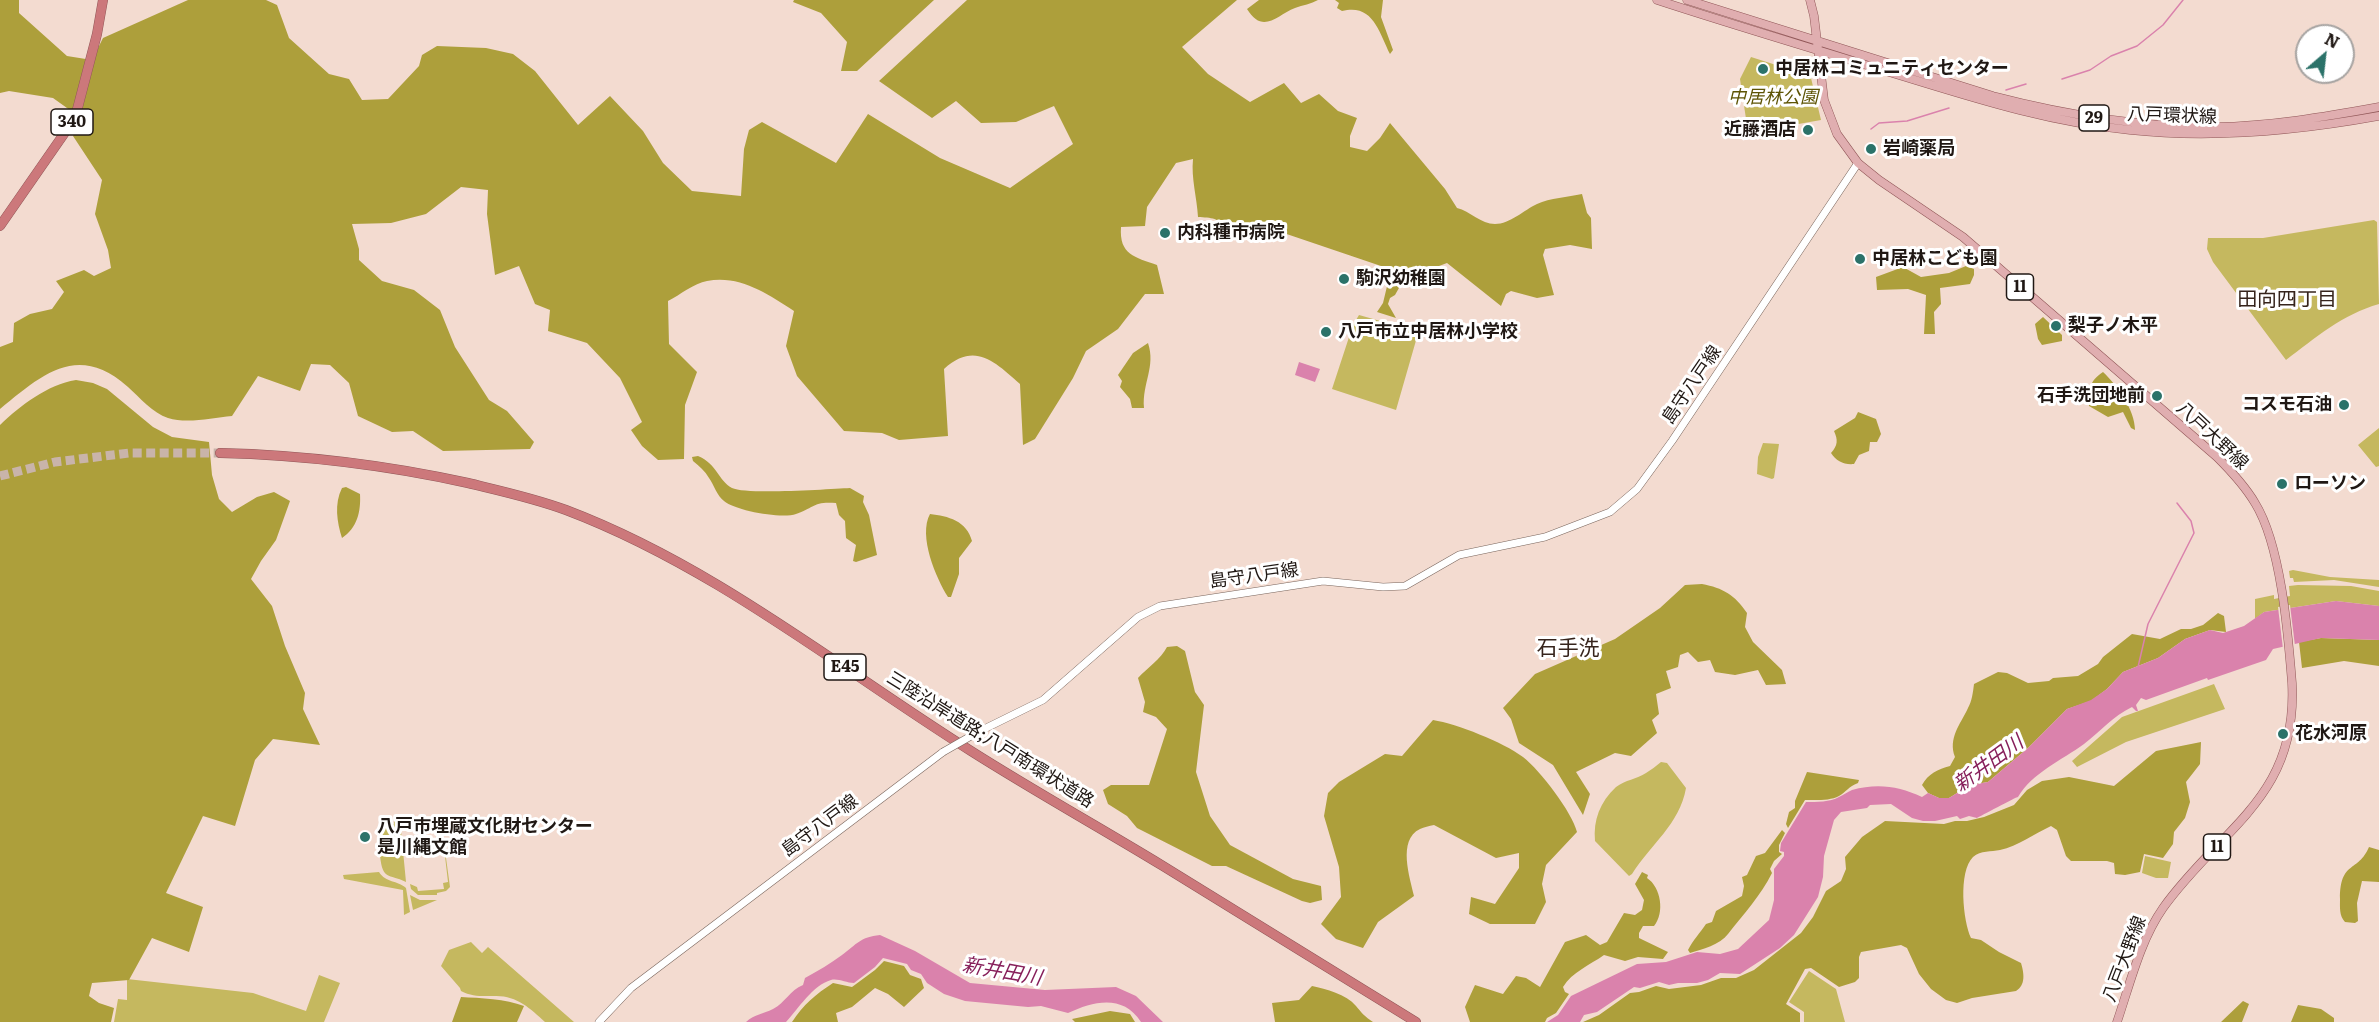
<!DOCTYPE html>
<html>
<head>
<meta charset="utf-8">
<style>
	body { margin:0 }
	#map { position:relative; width:2379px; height:1022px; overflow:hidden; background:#f3dbd0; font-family:Literata,serif }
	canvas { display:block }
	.north { position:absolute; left:2295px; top:24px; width:60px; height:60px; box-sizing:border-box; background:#fff; border:2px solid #a6a3a1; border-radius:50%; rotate:28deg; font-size:16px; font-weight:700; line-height:24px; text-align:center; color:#201814 }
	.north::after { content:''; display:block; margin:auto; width:21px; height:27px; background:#2b7269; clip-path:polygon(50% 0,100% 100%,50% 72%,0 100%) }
</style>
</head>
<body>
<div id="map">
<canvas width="2379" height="1022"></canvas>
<div class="north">N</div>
</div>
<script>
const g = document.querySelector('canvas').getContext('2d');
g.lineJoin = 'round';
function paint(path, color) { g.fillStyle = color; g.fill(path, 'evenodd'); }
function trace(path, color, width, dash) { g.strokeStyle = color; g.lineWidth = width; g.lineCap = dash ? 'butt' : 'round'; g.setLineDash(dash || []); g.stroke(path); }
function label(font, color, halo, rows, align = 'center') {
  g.font = font + ' Literata,"Noto Sans JP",serif'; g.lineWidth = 6; g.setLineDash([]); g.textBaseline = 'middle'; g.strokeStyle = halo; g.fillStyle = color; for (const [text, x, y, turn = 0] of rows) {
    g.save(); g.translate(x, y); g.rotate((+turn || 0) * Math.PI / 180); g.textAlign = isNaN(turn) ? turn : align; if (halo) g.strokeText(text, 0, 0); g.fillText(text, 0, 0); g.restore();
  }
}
paint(new Path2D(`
	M1751,57L1795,71L1797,79L1811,78L1821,120L1759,131V135L1748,132L1740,79Z
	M2374,220L2377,222L2379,304C2343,314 2315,338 2286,360L2213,262L2207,249L2208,238H2263Z
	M1359,315L1412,330L1417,337L1396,410L1332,389L1353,325Z
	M2379,428V466L2376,467L2358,445Z
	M1763,443L1779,444L1774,478L1772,479L1757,474L1758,457Z
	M2293,570L2330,577L2379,580V587L2334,580L2294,582L2293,578H2290L2289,571Z
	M2298,585L2351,586L2379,591V606L2336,601L2264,612L2255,619V599L2274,595V599L2290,596L2289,586Z
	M2214,684L2225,709L2126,742L2077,767L2072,761L2122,717Z
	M1661,762L1667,763L1686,788C1680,824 1650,845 1632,874L1629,876L1595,841C1593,820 1600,802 1616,787C1625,780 1637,779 1646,773C1651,770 1656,766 1661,762Z
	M398,819L400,820L406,882C388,873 383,881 380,856L386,854L381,826L394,824V820Z
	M443,836L450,887L446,891L437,893V895H418L411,889L410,884L417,887L418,891L444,889L443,883L448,882L443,839L439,837Z
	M2145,856L2171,862L2168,878H2156L2142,873Z
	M379,872C386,883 397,880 406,888L410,912L404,915L403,890L344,879L343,875Z
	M410,895L420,900H437L413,910Z
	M471,942L482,953L488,947L574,1022H545C530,1008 516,995 494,996C483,996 472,997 461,991L460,988L441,966L449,950Z
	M1809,971L1836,989L1845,1022H1804V1012L1789,1002Z
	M319,975L340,983L324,1022H114L118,999L127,1000V979L253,993L306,1011Z`), '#c5b85f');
paint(new Path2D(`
	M0,0H19V13L67,56L92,60L103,38L188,0H266L277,5L289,38L329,74L349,79L362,100L388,99L419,66L422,55L437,46L486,48L513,54L535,71L578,125L610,96L643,131L663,163L692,191L741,196L744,149L749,130L762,122L836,163L868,114L940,158L1010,188L1073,144L1054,106L1016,122L981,123L956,101L932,118L879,81L967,0H1237L1182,47L1208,74L1250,102L1284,83L1301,103L1319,94L1338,111L1357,118L1350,136V147L1367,151L1380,138L1390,123L1445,189L1457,208C1470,211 1481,224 1495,224C1510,224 1524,210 1537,204C1550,198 1568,197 1582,194L1587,213L1591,218L1592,249L1570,245L1545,249L1543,255L1554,295L1537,298L1511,291L1506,294L1501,306L1447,263L1439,266L1426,282L1420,279H1404L1395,295L1390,298L1388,304L1396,318L1377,312L1383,303L1389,278L1381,266L1263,226L1245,225L1236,231L1225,230C1220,217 1211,218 1198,217C1197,198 1191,178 1193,159L1176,163L1147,207L1145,226L1121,227C1119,255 1135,257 1157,265L1164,294H1145L1118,329L1086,351L1073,378L1035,439L1023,445L1020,384C995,362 975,341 944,369L948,436L899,440L882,433L844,431L797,376L786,346L794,311C767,294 741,275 707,281C694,283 680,295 668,301L669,344L697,372L685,405L684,459L658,460L642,446L631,430L642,422L620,378L587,343L548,331L550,310L535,304L519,266L495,275L487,214L488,190L461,187L426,214L391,223L352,224L359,249V260L382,281L414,290L440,310L455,347L489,400L507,411L534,442L530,449L443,451L413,431L392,432L358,416L349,383L330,365L311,364L300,391L258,376L232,416C212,418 187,424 168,418C153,413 139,397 128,387C77,342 42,375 0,409V347L13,342L14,323L30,314L52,309L64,292L56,281L84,270L94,276L111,268L108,250L95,214L102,180L73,136L81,118L53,98L9,91L0,93Z
	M794,0H934L857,71H841L847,42L821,13L793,2Z
	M1259,0H1318C1311,4 1303,5 1295,8C1277,15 1263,35 1247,9Z
	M1335,0H1383L1381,17L1393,50L1390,54C1379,32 1373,3 1342,11L1337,8L1339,3Z
	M1966,266L1974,269V275L1970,284L1940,288L1941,304L1934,312L1935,334H1924L1926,295L1908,289L1877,290L1876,277L1903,267L1921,277L1949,273Z
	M2043,317L2062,335V341L2042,345L2038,339L2035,324Z
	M1148,343C1156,367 1142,383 1144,408H1132L1130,399L1120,387L1122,381L1118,375L1133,353Z
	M2103,372C2117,385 2135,410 2135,430L2131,428L2123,412L2108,417L2089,406C2088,391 2089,381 2103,372Z
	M76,380L93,383L107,389L153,427L172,437L209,442L212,475L219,499L232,512L257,497L274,492L290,501L276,540L261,561L251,579L272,606L285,646L305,693L303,709L320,745L273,739L255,760L235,826L203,816L166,893L203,907L189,952L152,938L129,980L92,983L89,996L99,1003L114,1008L111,1022H0V425C21,405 47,385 76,380Z
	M1858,412L1876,419L1881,434L1877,442H1870L1869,451L1859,455L1854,464C1844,465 1836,461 1831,453C1838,445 1838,440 1834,431L1855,418Z
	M698,456C717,464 718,480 732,488C746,495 829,489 850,488L864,496L863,502L869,515L877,555L856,562L853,561L856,545L846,538L845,521L839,515L836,503C813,501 814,508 796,514C782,519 736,511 724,501C717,496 714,485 709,478C705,471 699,466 693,461L692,457Z
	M346,487L360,494C361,512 357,528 342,538C337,522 334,504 342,488Z
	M930,514C948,516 967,521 972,541L959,558V574L951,597H948C936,578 918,536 930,514Z
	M1702,584C1723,588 1735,595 1747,613L1745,627L1753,642L1782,670L1786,684L1766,685L1758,670L1735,675L1715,672L1710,660L1698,662L1688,652L1680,655L1678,667L1666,671L1671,688L1656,694L1659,714L1652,720L1657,733L1631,756L1615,753L1576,772L1590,794L1583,815L1553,765L1519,743L1511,719L1503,708L1535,674L1615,639L1660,608L1685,585Z
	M2218,613L2224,616L2226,632L2210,630L2185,639L2158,658L2123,672L2107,689L2091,701L2067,709L2028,748L1988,782L1970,785L1949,798H1939L1928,793L1922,785C1928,774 1938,769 1950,766L1955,757C1948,738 1960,725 1968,708C1972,701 1973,692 1974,684L1998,672L2007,673L2028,683L2049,681L2053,678L2078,676L2098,664L2103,657L2132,634L2160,639L2181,629H2191L2203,625Z
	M2321,638L2379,640V666L2344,661L2302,668L2299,642Z
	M1177,646L1185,651L1195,692L1204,705L1196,772L1210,816L1230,845L1293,879L1321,886L1322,900L1310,903L1302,901L1226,866H1212L1137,828L1127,816L1108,804L1103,790L1111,785H1149L1167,729L1156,717L1143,712L1145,702L1138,678C1147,668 1161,659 1167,647Z
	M1433,720C1457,724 1503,742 1523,757C1540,770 1572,812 1577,832L1546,865L1542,884L1546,902L1535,924H1490L1469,914L1471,897L1495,904L1519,868V853L1496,858L1434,825C1429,826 1424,827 1420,829C1397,840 1410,878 1414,896L1378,922L1363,948L1336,939L1321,924L1341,897L1339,867L1324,816L1328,793L1339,782L1385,754L1402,756Z
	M2201,742L2200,764L2186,782L2190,802L2185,818L2174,832L2173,844L2163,858L2144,854L2140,872L2125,875L2115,874L2114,863L2107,861H2071L2066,856L2057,830L2051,826C2034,834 2018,846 2000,850C1991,852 1981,850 1973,857C1958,872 1963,921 1971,938L1981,940L1999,952L2021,963C2024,973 2026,985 2016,991L1972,998L1957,1003L1946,1000L1931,989L1919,974L1907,948L1901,945L1861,952L1859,957V978L1855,982L1839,987L1811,968L1805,969L1786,1004L1800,1013V1022H1583L1599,1015L1630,993L1639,992L1656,986L1669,989L1701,985L1721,978H1736L1754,970L1801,933L1813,917L1826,891L1841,881L1846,869L1845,857L1862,837L1885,821L1944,824L1955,821H1967L1984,817L2014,805L2027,790L2042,781L2069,777L2114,786L2156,751Z
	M1807,772L1859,780L1858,783C1848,787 1847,791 1839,796C1830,801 1815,800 1805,800L1788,828L1786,824L1789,812L1795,808V801Z
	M1782,830L1785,833L1779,845V852L1782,854L1774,861L1770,869L1772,873C1761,895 1743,915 1728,934C1720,945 1702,949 1690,953L1688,950C1693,940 1700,933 1706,924L1712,922L1716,911L1742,896L1744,886L1742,877L1747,875L1756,856L1765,853Z
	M2369,847L2379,850V882L2362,881L2357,903L2358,921L2355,923L2345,922C2339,916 2340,907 2340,899C2340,860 2358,873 2369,847Z
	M1642,872L1648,875L1647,878C1661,887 1665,913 1654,926H1643L1639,933V938L1668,952L1663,959L1638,957L1625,961L1604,955C1590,965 1572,972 1563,987L1565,992L1569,994L1556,1013L1547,1018L1545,1022H1470L1465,1007L1475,985L1503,994L1516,976L1526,978L1540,987L1565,942L1586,935L1600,945L1607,942L1624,913L1635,915L1642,910L1644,900L1635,884Z
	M884,961L904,966L910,975L921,979L924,988L904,1007L888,994L875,988L852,1007L836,1013L838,1022H792C803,1005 816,994 833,983L852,987L875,970Z
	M1312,986C1326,989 1346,994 1356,1006C1361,1012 1365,1017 1373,1022H1275L1272,1003L1299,1000Z
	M461,997C480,998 506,999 524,1006L517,1022H452Z
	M2243,1001L2249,1004L2242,1022H2221Z
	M2298,1005L2321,1009L2334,1018V1022H2291Z
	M1110,1011L1130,1014L1135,1022H1075L1072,1019Z`), '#ad9f3b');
paint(new Path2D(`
	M1299,362L1320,369L1315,382L1295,375Z
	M2336,601L2379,606V640L2321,638L2273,649L2266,660L2208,680L2207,678L2146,700L2141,698L2136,705L2138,711H2136L2132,707C2113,716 2101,731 2084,744C2062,760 2032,773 2018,797C2016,797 1979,817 1977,818L1969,816L1960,819L1957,816L1935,821H1923L1912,818L1891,804L1870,805L1867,808L1841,812L1834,820L1824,856L1823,877L1818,897L1794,935L1780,948L1740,974L1720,973L1708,980L1697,983H1678L1669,985L1659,982L1640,988L1634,987L1597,1012L1584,1015L1580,1022H1547L1558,1015L1571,996L1637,964L1666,962L1697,952L1720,954L1738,949L1769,920L1774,900V869L1784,856V852L1780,851L1781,843L1806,802C1817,802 1830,802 1839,797C1844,795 1847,792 1852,790C1877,783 1899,786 1922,797L1928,793L1939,798H1949L1970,785L1988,782L2028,748L2067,709L2091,700L2107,689L2123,672L2158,658L2185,639L2210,630L2223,633L2244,626L2264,612Z
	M880,935L915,951L970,983L1045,990L1116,987L1136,996L1163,1022H1141C1123,994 1094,1001 1068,1013L1041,1006L1028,1007L965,1001L944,994L927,983L921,974L911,970L907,964L883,958L875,967L854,983C846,983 838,978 831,980C813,985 798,1009 786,1022H746C755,1014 763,1014 773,1009C785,1003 790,990 803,985L805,978C818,971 831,963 842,955C857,944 860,937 880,935Z`), '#da82ac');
paint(new Path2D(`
	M2290,605L2295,646L2283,649L2278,607Z`), '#f3dbd0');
trace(new Path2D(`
	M2062,79L2090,70L2111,56L2137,46L2163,25L2183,0
	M2006,90L2026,84
	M1871,129L1879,123L1907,121L1949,108
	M2138,667L2148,624L2194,533L2191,521L2177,503`), '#da82ac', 1.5);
trace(new Path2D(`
	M0,476L55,462L129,453H220`), '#c9b4aa', 9, [9, 4.5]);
const secondary = new Path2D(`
	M978,732L1043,700L1138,617L1160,606L1323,581L1383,587L1405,586L1459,555L1545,537L1610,512L1637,489L1672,441L1858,163
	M599,1022L631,988L943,752`);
const primary = new Path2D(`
	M1657,0C1730,24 1805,46 1879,69C1962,94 2043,122 2130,130C2213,139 2297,131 2379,116
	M1687,0L1993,96C2066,115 2140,127 2215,127C2270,126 2325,117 2379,107
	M1810,0L1814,16L1824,100L1837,134L1858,163L1879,180L1963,237L2217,457C2231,471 2245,486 2255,503C2281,545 2288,633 2292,683C2298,798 2221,827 2163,908C2140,941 2130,984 2117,1022`);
const highway = new Path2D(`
	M0,226L75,118L97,34L103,0
	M220,453C304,455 386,465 468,483C501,491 534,498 566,510C714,566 839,668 971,751C1034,791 1099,827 1163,866C1247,918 1331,970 1416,1022`);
trace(secondary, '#79655c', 8);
trace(primary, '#905657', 9);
trace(highway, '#905657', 10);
trace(secondary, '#fff', 7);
trace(primary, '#e0aeb0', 8);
trace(highway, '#cc787b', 9);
const secondaryBridge = new Path2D(`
	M943,752L978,732`);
trace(secondaryBridge, '#79655c', 8, []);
trace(secondaryBridge, '#fff', 7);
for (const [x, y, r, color] of [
	[1763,69,6,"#2b7269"],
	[1808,130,6,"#2b7269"],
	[1871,149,6,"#2b7269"],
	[1165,233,6,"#2b7269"],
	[1860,259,6,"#2b7269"],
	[1344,279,6,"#2b7269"],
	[2056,326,6,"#2b7269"],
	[1326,332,6,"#2b7269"],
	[2157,396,6,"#2b7269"],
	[2344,405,6,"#2b7269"],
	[2282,484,6,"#2b7269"],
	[2283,734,6,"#2b7269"],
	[365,837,6,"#2b7269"]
]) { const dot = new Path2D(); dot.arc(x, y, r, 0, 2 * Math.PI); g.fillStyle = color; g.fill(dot); trace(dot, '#fff', 2); }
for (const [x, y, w] of [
	[2094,118,30],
	[72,122,42],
	[2020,287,27],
	[845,667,42],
	[2217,847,27]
]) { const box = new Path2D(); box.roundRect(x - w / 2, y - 13, w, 26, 4.5); g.fillStyle = '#fff'; g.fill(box); trace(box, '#201814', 1.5); }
label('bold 16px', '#201814', null, [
	["29",2094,118],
	["340",72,122],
	["11",2020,287],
	["E45",845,667],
	["11",2217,847]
]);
label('bold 18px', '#201814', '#fff', [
	["中居林コミュニティセンター",1775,69],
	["近藤酒店",1796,130,"right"],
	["岩崎薬局",1883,149],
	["内科種市病院",1177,233],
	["中居林こども園",1872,259],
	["駒沢幼稚園",1356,279],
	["梨子ノ木平",2068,326],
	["八戸市立中居林小学校",1338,332],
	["石手洗団地前",2145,396,"right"],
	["コスモ石油",2332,405,"right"],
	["ローソン",2294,484],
	["花水河原",2295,734],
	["八戸市埋蔵文化財センター",377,827],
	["是川縄文館",377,848]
], 'left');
label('italic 18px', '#5e5405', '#fff', [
	["中居林公園",1773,98]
]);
label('18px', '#201814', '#fff', [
	["八戸環状線",2172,116,2],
	["島守八戸線",1692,385,-56],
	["八戸大野線",2212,436,43],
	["島守八戸線",1254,576,-8],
	["三陸沿岸道路;八戸南環状道路",990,740,32],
	["島守八戸線",820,826,-37],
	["八戸大野線",2125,959,-69]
]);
label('20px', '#36241c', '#fff', [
	["田向四丁目",2287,300]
]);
label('italic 20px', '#87205b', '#fff', [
	["新井田川",1989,764,-36],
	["新井田川",1002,972,10]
]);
label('21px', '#36241c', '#fff', [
	["石手洗",1568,649]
]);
</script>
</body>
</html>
